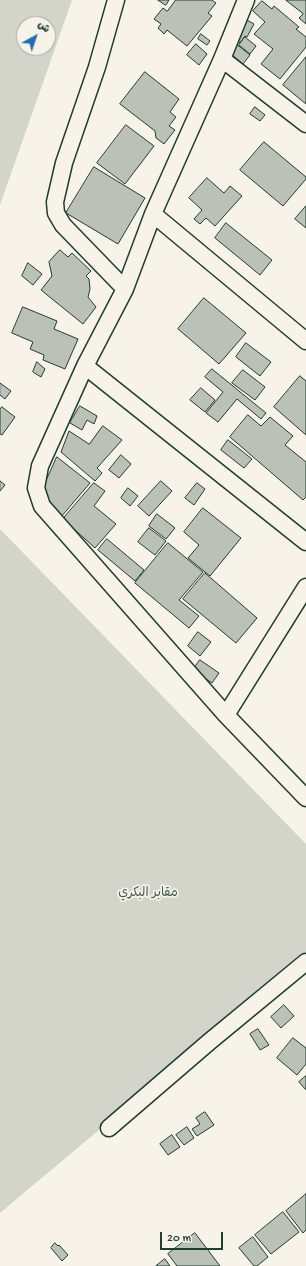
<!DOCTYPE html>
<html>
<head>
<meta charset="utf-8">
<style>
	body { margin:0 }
	#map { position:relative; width:306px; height:1266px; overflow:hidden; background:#f7f3e8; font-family:"Gochi Hand","Playpen Sans Arabic",sans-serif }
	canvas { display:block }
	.north { position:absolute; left:16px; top:16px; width:40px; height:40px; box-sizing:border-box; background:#f7f3e8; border:1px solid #a1aaa0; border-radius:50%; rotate:40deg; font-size:11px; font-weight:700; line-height:16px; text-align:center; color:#1f3d34 }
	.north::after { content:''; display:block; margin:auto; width:14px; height:18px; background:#1f6fb2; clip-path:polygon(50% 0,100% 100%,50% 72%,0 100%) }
	.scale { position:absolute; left:160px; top:1232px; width:63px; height:18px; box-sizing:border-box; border:2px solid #1f3d34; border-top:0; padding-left:5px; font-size:12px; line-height:14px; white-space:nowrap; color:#1f3d34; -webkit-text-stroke:3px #f7f3e8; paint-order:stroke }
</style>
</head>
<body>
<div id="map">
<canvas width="306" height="1266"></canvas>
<div class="north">ش</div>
<div class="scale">20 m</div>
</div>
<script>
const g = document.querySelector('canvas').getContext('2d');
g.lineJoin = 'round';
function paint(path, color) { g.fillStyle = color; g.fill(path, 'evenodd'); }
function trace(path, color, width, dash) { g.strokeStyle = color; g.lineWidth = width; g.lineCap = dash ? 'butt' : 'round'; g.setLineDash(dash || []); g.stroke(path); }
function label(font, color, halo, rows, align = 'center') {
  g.font = font + ' "Gochi Hand","Playpen Sans Arabic",sans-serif'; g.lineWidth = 3.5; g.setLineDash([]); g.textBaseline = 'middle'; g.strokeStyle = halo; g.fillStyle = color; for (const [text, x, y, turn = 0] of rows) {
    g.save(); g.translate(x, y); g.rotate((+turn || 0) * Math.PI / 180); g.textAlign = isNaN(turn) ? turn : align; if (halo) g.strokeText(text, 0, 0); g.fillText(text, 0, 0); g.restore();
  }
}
paint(new Path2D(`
	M0,0H72L0,205ZM24,24H48V48H24Z
	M0,529L306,844V956L0,1213Z`), '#d3d5ca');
const building = new Path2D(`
	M158,0H169L166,5Z
	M176,0H212L216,3L208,13L212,16L187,46L167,30L164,34L158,28L161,24L154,19L163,8L167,11Z
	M286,0H306V24L299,18L303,14Z
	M262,1L272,9L274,6L299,27L296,29L306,37V47L280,79L261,64L273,49L254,34L265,22L253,11Z
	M245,19L254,24L247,37L245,36L240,43L234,40Z
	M201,34L210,41L207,45L198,39Z
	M245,37L256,46L250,54L239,45Z
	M235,43L250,55L243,64L230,53Z
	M196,44L207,54L199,65L187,55Z
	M306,57V104L283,85Z
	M145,72L179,99L170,112L176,117L169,126L175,130L164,144L156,138L155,131L120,104Z
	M255,107L265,115L260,121L250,114Z
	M126,125L154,146L125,184L97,163Z
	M264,142L306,177V179L283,206L240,170Z
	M94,167L145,198L118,244L66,213Z
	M207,178L224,193L230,186L242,196L215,226L206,218L200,224L194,219L202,210L189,198Z
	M306,206V228L295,219Z
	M226,223L272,260L260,275L215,238Z
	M60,250L68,257L72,253L91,271L86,276L89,279L90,289L88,297L96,307L83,324L41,290L52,276L49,262Z
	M28,263L42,274L33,285L22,276Z
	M204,298L246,333L219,364L178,329Z
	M23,307L57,321L54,329L78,339L65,369L43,360L44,355L30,349L33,342L12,333Z
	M246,343L271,362L260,376L236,357Z
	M37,362L45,369L41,377L33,372Z
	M212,369L266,413L261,419L237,399L218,422L206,413L223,392L205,377Z
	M243,370L265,387L255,400L232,383Z
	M300,376L306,381V435L274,407Z
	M0,383L11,391L5,399L0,395Z
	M201,388L215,400L205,412L190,400Z
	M80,406L97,416L94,424L87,420L82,430L70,423Z
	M2,407L15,417L2,435L0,434V410Z
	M248,415L261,426L270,417L293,436L285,445L306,462V497L303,500L230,437Z
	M103,426L122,440L97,468L102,473L95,481L61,452L69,431L89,444Z
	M228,440L252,459L244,468L221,450Z
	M121,455L131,464L119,478L109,470Z
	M57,457L90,483L61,517L40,495Z
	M0,481L5,485L0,491Z
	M161,481L172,491L149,516L138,506Z
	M94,483L105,491L94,506L116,524L95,548L63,519Z
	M197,483L205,489L194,505L185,498Z
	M128,488L138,496L130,506L121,498Z
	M203,508L241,538L210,576L188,558L199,545L184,532Z
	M157,514L175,528L166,539L149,526Z
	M149,528L166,541L155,555L138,542Z
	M107,539L144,570L135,581L98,550Z
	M168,543L203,572L179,600L199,616L189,628L135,583Z
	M205,573L257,618L236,643L183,599Z
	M198,632L211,642L200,656L188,646Z
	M200,660L219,673L212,683L193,670Z
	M284,1005L294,1016L281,1028L271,1017Z
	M258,1029L269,1045L260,1050L250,1034Z
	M293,1038L306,1048V1064L297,1075L277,1058Z
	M306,1076V1090L299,1082Z
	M205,1112L214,1125L197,1136L192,1129L200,1124L196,1118Z
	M187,1127L194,1138L184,1145L176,1135Z
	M172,1135L180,1147L168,1155L160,1144Z
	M306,1194V1230L303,1233L286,1211Z
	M283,1212L299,1232L271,1254L255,1235Z
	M195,1233L220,1266H177L168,1254Z
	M253,1237L268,1257L257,1266H254L239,1248Z
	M55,1243L58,1246L59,1245L68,1255L62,1261L51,1248Z
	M165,1259L170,1266H156Z`);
paint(building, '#bbc1b6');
trace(building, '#1f3d34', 1);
const minor = new Path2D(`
	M116,0L97,67L64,163L55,202L56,213L63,225L125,289
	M222,59L306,124
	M153,214L306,341
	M85,366L306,542
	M306,587L226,715L306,798
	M226,715L42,506L36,488L40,466L85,366L125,289L153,214L222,59L246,0
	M109,1128L209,1042L306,962`);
trace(minor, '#1f3d34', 19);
trace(minor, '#f7f3e8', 16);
label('13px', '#435b52', '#f7f3e8', [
	["مقابر البكري",148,894]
]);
</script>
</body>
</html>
